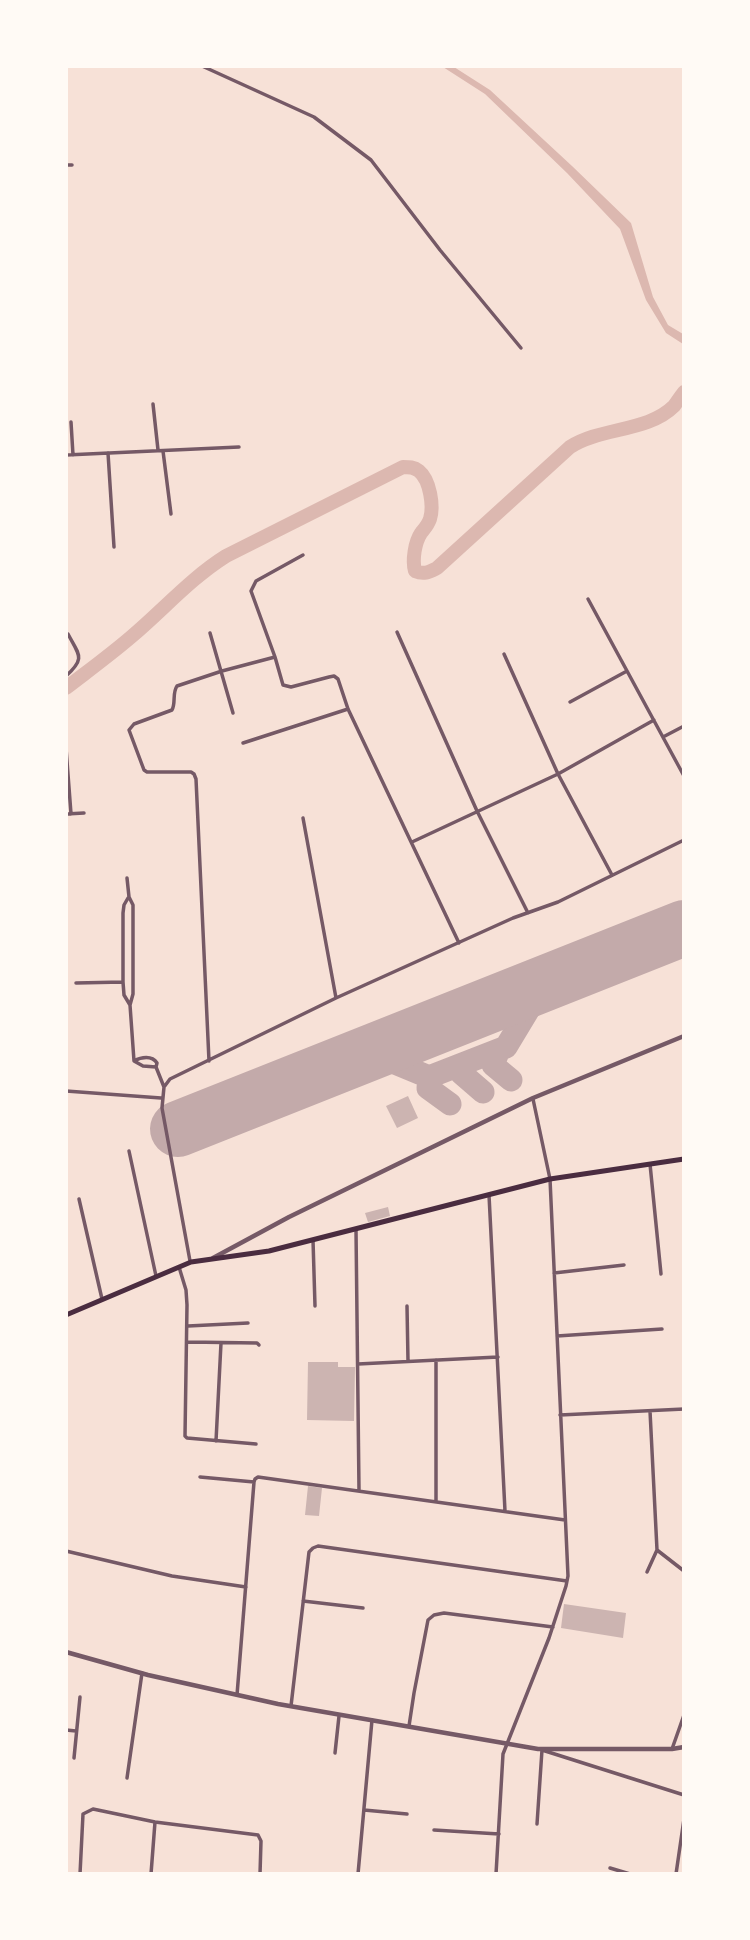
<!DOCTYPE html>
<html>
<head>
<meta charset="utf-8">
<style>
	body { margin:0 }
	#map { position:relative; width:750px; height:1940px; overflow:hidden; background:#f7e1d7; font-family:Helvetica,sans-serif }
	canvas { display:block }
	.frame { position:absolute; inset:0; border:68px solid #fffaf5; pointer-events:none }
</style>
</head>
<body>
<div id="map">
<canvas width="750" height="1940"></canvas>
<div class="frame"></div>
</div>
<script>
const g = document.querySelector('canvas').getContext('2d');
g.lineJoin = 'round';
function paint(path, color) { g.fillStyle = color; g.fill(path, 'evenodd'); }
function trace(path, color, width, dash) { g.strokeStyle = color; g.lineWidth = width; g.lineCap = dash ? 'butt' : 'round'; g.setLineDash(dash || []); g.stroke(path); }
paint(new Path2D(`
	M443,67H454L490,90L572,166L631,223L653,297L668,325L683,334V344L666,333L646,300L620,229L567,173L485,94Z`), '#dcb8b0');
trace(new Path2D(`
	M66,688C88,671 110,655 131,637C163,610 191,578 226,556L403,467C409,467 414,467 419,471C430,480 434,506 430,519C428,525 425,528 421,533C415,542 412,560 415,571C424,575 429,572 437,568L570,447C601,427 648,432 674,406C677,402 680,397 684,392`), '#dcb8b0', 14);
trace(new Path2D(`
	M499,1050L493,1065L511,1080
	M371,1053L429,1077L506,1047L544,984
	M464,1064L461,1073L483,1092
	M429,1077L428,1088L450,1104`), '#c3aaaa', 23);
trace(new Path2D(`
	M178,1129L684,928`), '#c3aaaa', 56);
paint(new Path2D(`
	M408,1096L418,1118L397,1128L386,1106Z
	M388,1207L390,1216L368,1222L365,1213Z
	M308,1362H338V1367H355L354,1421L307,1420Z
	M308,1486L322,1488L319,1516L305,1515Z
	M564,1604L626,1613L623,1638L561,1628Z`), '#ccb4b1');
trace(new Path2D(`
	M202,66L314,117L371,160L440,250L521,348
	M66,165H72
	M153,404L158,450
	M71,422L73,455
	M163,451L171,514
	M108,453L114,547
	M66,455L239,447
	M303,555L256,581L251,591L275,657L283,685L291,687L329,677L334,676L338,679L348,709L459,943
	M588,599L684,776
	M397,632L477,811L528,913
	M210,633L233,713
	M504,654L558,774L612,875
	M66,676C86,658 79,655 68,634
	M570,702L627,671
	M663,737L684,726
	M243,743L348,709
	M66,748L71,814
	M66,814L84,813
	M303,818L336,998
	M412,842L558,774L654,720
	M127,878L129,897L133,905V994L130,1005L134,1061L143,1066L156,1067L164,1087
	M128,898L124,905L123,913V982L124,995L130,1005
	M76,983L123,982
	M134,1061C141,1057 152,1055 157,1063L156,1067
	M209,1061L196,779L194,774L191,772H147L144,770L129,730L134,724L172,710C176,703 172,693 177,686L222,671L275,657
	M66,1091L161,1098
	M129,1151L156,1276
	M650,1164L661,1274
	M489,1195L505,1511
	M79,1199L102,1299
	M356,1230L359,1490
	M313,1240L315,1306
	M190,1261L162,1108L164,1087L170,1079L336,998L513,918L558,902L684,840
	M179,1267L186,1290L187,1305L185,1436L187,1438L256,1444
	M554,1273L624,1265
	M407,1306L408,1361
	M188,1326L248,1323
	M557,1336L662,1329
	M188,1342L257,1343L259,1345
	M436,1360V1501
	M358,1364L498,1357
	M650,1411L657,1550L684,1571
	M560,1415L684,1409
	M216,1441L221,1343
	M200,1477L254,1482
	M66,1551L172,1576L246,1587
	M647,1572L657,1550
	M303,1601L363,1608
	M237,1695L254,1482L255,1479L258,1477L565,1520
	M291,1706L309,1552L313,1548L318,1546L567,1581
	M409,1726L414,1693L428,1620L434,1615L444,1613L553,1627
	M66,1730L76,1731
	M672,1749L684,1715
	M542,1750L684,1795
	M335,1753L339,1716
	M74,1758L80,1697
	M127,1778L142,1673
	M364,1810L407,1814
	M537,1824L542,1750
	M434,1830L499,1834
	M610,1868L630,1874
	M80,1874L83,1814L93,1809L155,1822L258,1835L261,1841L260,1874
	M151,1874L155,1822
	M358,1874L372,1720
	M496,1874L503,1754L549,1638L566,1586L568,1576L550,1179L533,1099
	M676,1874L684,1819`), '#755966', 3.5);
trace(new Path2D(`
	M213,1258L289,1217L533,1098L684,1036
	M66,1652L148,1675L278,1704L538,1749H672L684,1747`), '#755966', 4.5);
trace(new Path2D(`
	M66,1315L191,1262L269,1251L550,1179L684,1159`), '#4a2c40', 5);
</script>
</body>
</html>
